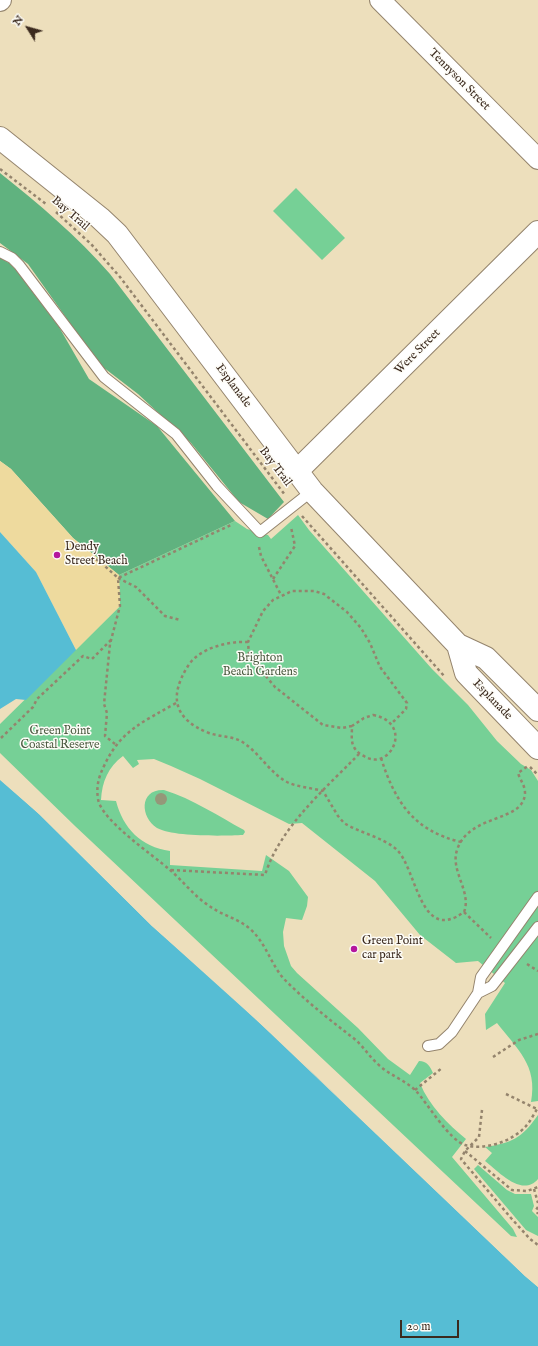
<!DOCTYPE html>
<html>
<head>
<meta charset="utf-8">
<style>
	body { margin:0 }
	#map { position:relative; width:538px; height:1346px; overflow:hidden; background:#eddfbc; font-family:"IM FELL English",serif }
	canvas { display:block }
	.north { position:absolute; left:8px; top:8px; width:40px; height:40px; -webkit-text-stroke:3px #fdfcf7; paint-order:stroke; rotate:307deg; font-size:11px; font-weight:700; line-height:16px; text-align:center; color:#3b2a1e }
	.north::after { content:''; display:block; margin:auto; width:14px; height:18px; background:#3b2a1e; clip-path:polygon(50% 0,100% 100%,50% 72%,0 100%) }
	.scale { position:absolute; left:400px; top:1320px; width:59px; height:18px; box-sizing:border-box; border:2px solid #3b2a1e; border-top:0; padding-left:5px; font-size:12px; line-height:14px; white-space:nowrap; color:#3b2a1e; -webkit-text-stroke:3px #fdfcf7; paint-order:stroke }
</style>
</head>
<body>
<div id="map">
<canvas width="538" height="1346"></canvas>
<div class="north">N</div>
<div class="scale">20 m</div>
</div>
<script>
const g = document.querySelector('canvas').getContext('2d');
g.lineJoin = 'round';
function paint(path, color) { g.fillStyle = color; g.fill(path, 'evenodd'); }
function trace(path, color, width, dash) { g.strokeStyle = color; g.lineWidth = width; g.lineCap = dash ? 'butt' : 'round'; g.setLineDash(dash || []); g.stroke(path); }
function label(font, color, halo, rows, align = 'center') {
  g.font = font + ' "IM FELL English",serif'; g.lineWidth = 3; g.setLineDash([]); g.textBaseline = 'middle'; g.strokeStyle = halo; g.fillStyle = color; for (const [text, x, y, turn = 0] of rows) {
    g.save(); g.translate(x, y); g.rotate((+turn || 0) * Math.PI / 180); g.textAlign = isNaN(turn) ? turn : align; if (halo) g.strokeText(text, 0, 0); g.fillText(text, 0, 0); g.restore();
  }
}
paint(new Path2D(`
	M296,188L345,238L322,260L273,211Z
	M298,515L309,530L432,669L468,705L497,741L521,764L531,770L538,781V1101L531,1102C538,1065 517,1049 497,1023L486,1030L485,1014L505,983L478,961L456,963L420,935L375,881L302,823L289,824L200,779L171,766L154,759L137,760L139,764L133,768L123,756C108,767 102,782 101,800L116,801C123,828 141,847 170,851V865L262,871L266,855L289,871L308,897L307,906L302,920L286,918L283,932L284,946L291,966L297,973L358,1028L388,1059L410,1075L419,1061C427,1061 430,1066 433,1073L420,1083C429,1106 448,1124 466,1139L452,1157L513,1229L517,1237L511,1236L75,826L0,753V724L120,606L119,575L235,521L247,529L268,535L271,539Z
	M164,790C193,799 218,816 244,830L245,832L243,835C224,836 173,837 157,828C140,817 139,789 164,790Z
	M538,1115V1179C522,1198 498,1171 485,1161L492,1153L485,1147C512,1143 522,1138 538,1115Z
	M478,1165L507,1190L515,1194H531L534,1206L532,1211L538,1217V1236L526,1230L474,1169Z`), '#76d096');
paint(new Path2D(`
	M0,173C39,204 77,236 110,274L284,502L268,519L239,502L191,443L138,394L99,364L28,264L0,243Z
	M0,258L9,263L16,270L59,327L89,379L157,426L235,521L119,575L73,538L11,469L0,461Z`), '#60b27f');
paint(new Path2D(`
	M0,461L11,469L73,538L119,575L120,606L76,650L36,572L0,532Z`), '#eeda9e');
paint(new Path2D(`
	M0,532L36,572L76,650L26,700L16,699L0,709Z
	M0,779L39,814L152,926L273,1035L525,1276L538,1287V1346H0Z`), '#56bdd4');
paint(new Path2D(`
	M0,777L41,813L154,925L274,1034L317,1077L538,1284V1287L525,1276L227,992L152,926L39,814L0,780Z`), '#eddfbc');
const lane = new Path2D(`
	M0,252L12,258L19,265L104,377L176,434L217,486L260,532L312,491
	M478,993L492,986L538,927
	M428,1046L439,1044L452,1032L478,993L481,977L538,897`);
const street = new Path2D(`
	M380,0L538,159
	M0,1L1,0`);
const secondary = new Path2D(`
	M297,471L538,232`);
const primary = new Path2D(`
	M0,138L100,218L117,234L312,491L458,645L486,658L538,710
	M458,645L466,673L538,748`);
trace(lane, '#94846d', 12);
trace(street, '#94846d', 22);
trace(secondary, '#94846d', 24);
trace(primary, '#94846d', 24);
trace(new Path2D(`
	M0,169L46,204
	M56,212L91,244L120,277L285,495
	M302,516L445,677
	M259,547L261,556L281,595
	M90,559L98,560L118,578L233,524
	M118,578L136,587L165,616L180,620
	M273,579L295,546L291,527
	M248,642C228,641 199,648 188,666C169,696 173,719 209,733C220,737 234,736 244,743C260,754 270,773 287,782C297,787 312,788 323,791L338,816L344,823C360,833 382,837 396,849C417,867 419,945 464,912C472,892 450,871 457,850C469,813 524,823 525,793C525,785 520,780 518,773L528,766
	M176,703C145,721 121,730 105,764C99,776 96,785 98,799C101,820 153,855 170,870C183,881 194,896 208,905C221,915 237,918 249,928C267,943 271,967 287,982C307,1002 330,1020 352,1037C363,1045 369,1057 380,1066C391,1076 405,1080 416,1091C428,1104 449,1140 465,1145C485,1151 513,1141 526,1126C531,1121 534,1113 538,1108
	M373,715C415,723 390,773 364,756C359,754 355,750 353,745C351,740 352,732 352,726L364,718Z
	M352,726L342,728L323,725L275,687L254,662L249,655L248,642L263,611L273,600L292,591H314L324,594L347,612L361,628L370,643L380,667L407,703L406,709L392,723
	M1,738L33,707L37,699L83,656L92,659L111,640
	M115,744L105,736L107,713L104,704L110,644L120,606L118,578
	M381,758C395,802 414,831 461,842
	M530,767L538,775
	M171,870L265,875C280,827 325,789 359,754
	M464,912L491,938
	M527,964L538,971
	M493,1057L519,1040L538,1034
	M415,1090L442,1068
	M506,1094L537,1109
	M482,1110L479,1137L465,1151L461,1159L511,1218L530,1239L538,1245
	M465,1151L512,1190L527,1191L538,1187
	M534,1189L538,1203
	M538,1207L536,1210L538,1214`), '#94846d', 2.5, [3, 3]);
trace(lane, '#fff', 10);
trace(street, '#fff', 20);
trace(secondary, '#fff', 22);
trace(primary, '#fff', 22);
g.fillStyle = '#959779';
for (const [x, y] of [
	[161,799]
]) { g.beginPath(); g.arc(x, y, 6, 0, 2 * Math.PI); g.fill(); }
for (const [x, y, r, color] of [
	[57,555,4,"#b5179e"],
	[354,949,4,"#b5179e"]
]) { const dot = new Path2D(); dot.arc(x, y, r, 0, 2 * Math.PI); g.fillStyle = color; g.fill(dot); trace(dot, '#fdfcf7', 1.5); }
label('12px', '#3b2a1e', '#fdfcf7', [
	["Tennyson Street",459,80,45],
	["Bay Trail",70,214,41],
	["Were Street",418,352,-45],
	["Esplanade",233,386,53],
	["Bay Trail",275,467,53],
	["Esplanade",492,700,46]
]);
label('12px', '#3b2a1e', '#fdfcf7', [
	["Dendy",65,548],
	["Street Beach",65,562],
	["Green Point",362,942],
	["car park",362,956]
], 'left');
label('12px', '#4d5c42', '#fdfcf7', [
	["Brighton",260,659],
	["Beach Gardens",260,673],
	["Green Point",60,732],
	["Coastal Reserve",60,746]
]);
</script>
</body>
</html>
